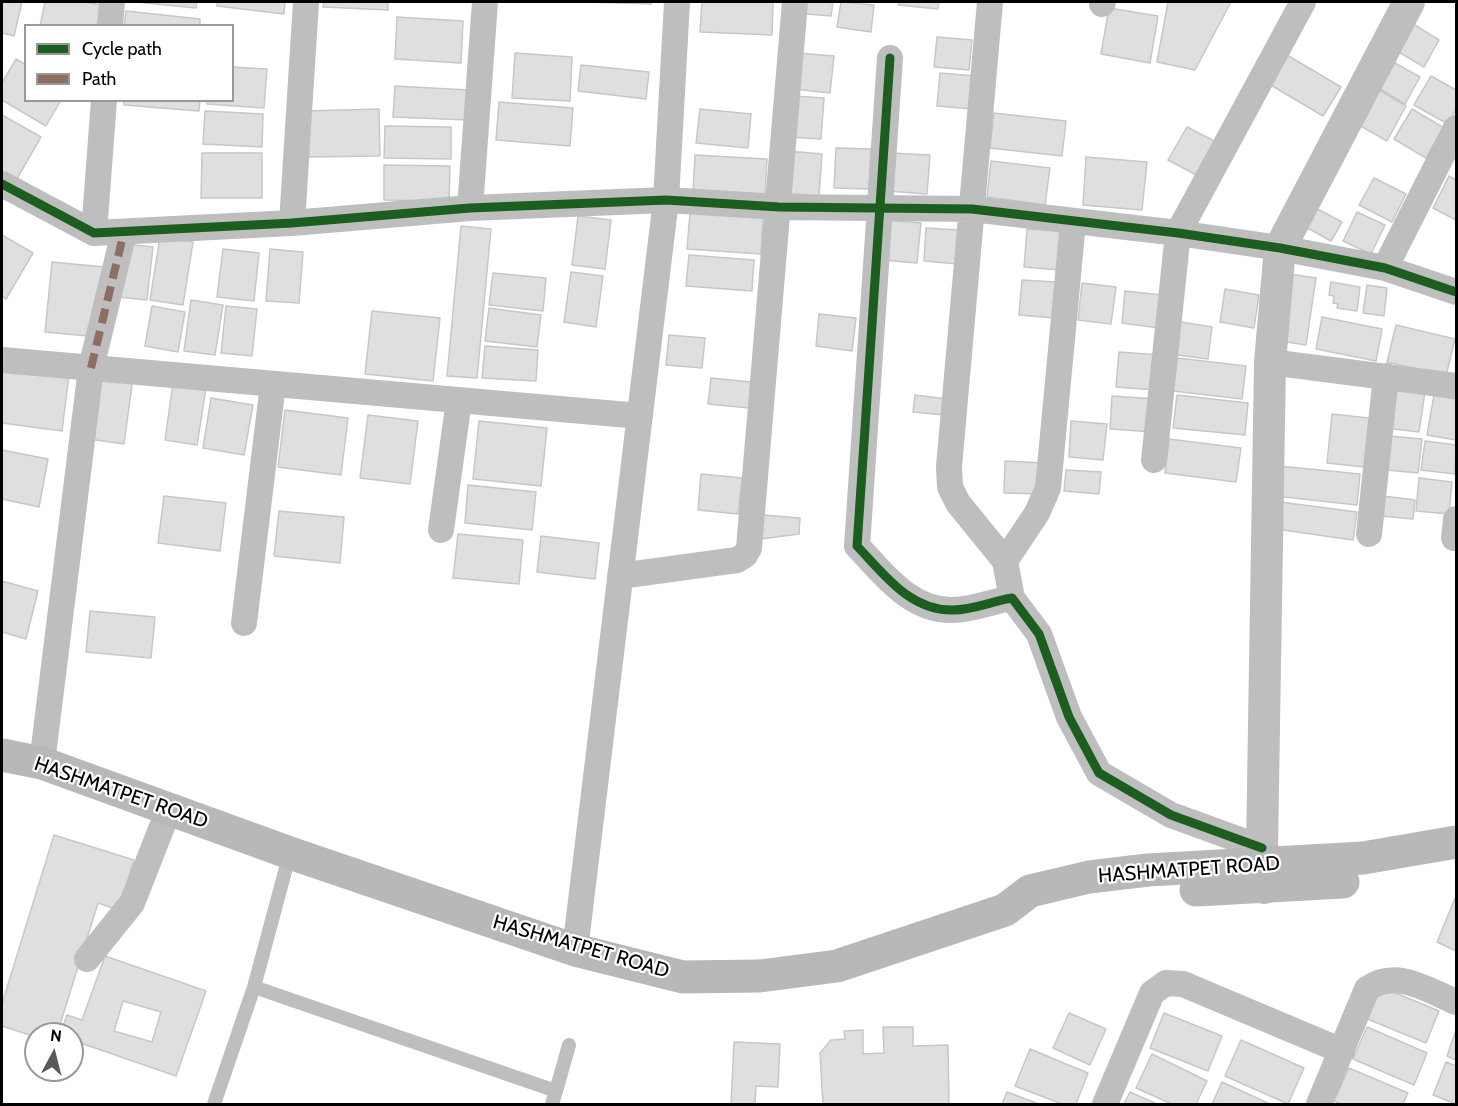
<!DOCTYPE html>
<html>
<head>
<meta charset="utf-8">
<style>
	body { margin:0 }
	#map { position:relative; width:1458px; height:1106px; overflow:hidden; background:#fff; font-family:Cabin,sans-serif }
	canvas { display:block }
	.frame { position:absolute; inset:0; border:3px solid #000; pointer-events:none }
	.legend { position:absolute; left:24px; top:24px; width:210px; height:78px; box-sizing:border-box; background:#fff; border:2px solid #999; margin:0; padding:8px 10px; list-style:none; font-size:18px; color:#000 }
	.legend li { display:flex; align-items:center; gap:12px; height:30px }
	.legend b { width:30px; border:2px solid #999 }
	.north { position:absolute; left:24px; top:1022px; width:60px; height:60px; box-sizing:border-box; background:#fff; border:2px solid #999; border-radius:50%; rotate:7deg; font-size:16px; font-weight:700; line-height:24px; text-align:center; color:#000 }
	.north::after { content:''; display:block; margin:auto; width:21px; height:27px; background:#595959; clip-path:polygon(50% 0,100% 100%,50% 72%,0 100%) }
</style>
</head>
<body>
<div id="map">
<canvas width="1458" height="1106"></canvas>
<div class="frame"></div>
<ul class="legend">
<li><b style="height:8px;background:#1b5e20"></b>Cycle path</li>
<li><b style="height:8px;background:#8d6e63"></b>Path</li>
</ul>
<div class="north">N</div>
</div>
<script>
const g = document.querySelector('canvas').getContext('2d');
g.lineJoin = 'round';
function paint(path, color) { g.fillStyle = color; g.fill(path, 'evenodd'); }
function trace(path, color, width, dash) { g.strokeStyle = color; g.lineWidth = width; g.lineCap = dash ? 'butt' : 'round'; g.setLineDash(dash || []); g.stroke(path); }
function label(font, color, halo, rows, align = 'center') {
  g.font = font + ' Cabin,sans-serif'; g.lineWidth = 4.5; g.setLineDash([]); g.textBaseline = 'middle'; g.strokeStyle = halo; g.fillStyle = color; for (const [text, x, y, turn = 0] of rows) {
    g.save(); g.translate(x, y); g.rotate((+turn || 0) * Math.PI / 180); g.textAlign = isNaN(turn) ? turn : align; if (halo) g.strokeText(text, 0, 0); g.fillText(text, 0, 0); g.restore();
  }
}
const building = new Path2D(`
	M2,2H22L14,36L2,33Z
	M45,2H83L101,5L97,26H40Z
	M136,2H197L196,8Z
	M217,2H285L284,14L217,6Z
	M324,2H388V10L323,7Z
	M584,2H651V4Z
	M702,2H773L772,35L700,32Z
	M796,2H833L831,16L795,13Z
	M841,2L874,5L871,32L837,27Z
	M899,2H939L938,9L898,5Z
	M1168,2H1231L1195,70L1157,62Z
	M1109,8L1158,16L1150,63L1101,54Z
	M126,11L200,19V26H124Z
	M397,17L463,21L461,63L395,59Z
	M1413,24L1439,40L1424,67L1397,51Z
	M937,37L972,40L969,70L934,67Z
	M515,53L572,57L570,101L512,98Z
	M797,53L834,56L830,93L794,89Z
	M1287,55L1341,87L1323,116L1269,84Z
	M16,59L26,65V100H61L46,126L2,100V83Z
	M1395,63L1420,77L1405,104L1380,89Z
	M581,65L649,72L646,99L578,91Z
	M232,67L267,69L264,108L207,104V100H232Z
	M940,73L976,76L973,109L937,106Z
	M1431,76L1456,90V109L1448,124L1414,105Z
	M395,86L469,90L468,120L393,117Z
	M1379,90L1406,106L1387,141L1359,125Z
	M793,96L824,98L821,139L790,137Z
	M124,100H200L199,111L124,105Z
	M499,102L573,108L570,146L496,140Z
	M379,109L380,156L308,157L307,111Z
	M700,109L751,114L748,148L696,143Z
	M1412,109L1444,128L1426,158L1394,139Z
	M205,111L263,114L262,147L203,144Z
	M994,113L1066,121L1062,156L990,148Z
	M2,115L41,137L15,182L2,174Z
	M385,126L451,127V159L384,158Z
	M1187,127L1218,143L1200,177L1168,160Z
	M836,148L871,149L869,189L834,188Z
	M788,151L822,154L819,196L785,193Z
	M202,153H262V198H201Z
	M890,153L930,155L927,194L887,191Z
	M695,155L767,159L765,196L693,192Z
	M1086,157L1147,162L1142,210L1083,205Z
	M991,161L1050,168L1045,205L987,197Z
	M384,165L450,166L449,201L384,200Z
	M1449,176L1456,180V220L1433,208Z
	M1374,178L1406,194L1392,222L1359,205Z
	M1314,207L1342,222L1331,241L1304,226Z
	M1357,212L1385,225L1371,254L1343,241Z
	M690,213L763,218L761,254L687,249Z
	M578,216L611,220L605,269L572,265Z
	M885,220L921,223L917,263L881,260Z
	M461,226L491,229L477,378L447,376Z
	M926,228L960,230L957,264L924,261Z
	M1027,229L1062,231L1059,270L1024,267Z
	M2,235L33,253L6,299L2,296Z
	M160,237L193,242L183,305L150,300Z
	M125,244L153,247L147,300L119,297Z
	M223,249L259,253L254,301L217,297Z
	M270,249L303,252L299,303L266,301Z
	M689,255L754,260L752,291L686,286Z
	M52,262L105,267L98,337L45,332Z
	M571,272L603,276L596,327L564,322Z
	M493,273L546,278L543,311L489,305Z
	M1289,274L1316,278L1306,345L1280,341Z
	M1022,280L1057,282L1055,318L1019,315Z
	M1331,282L1360,287L1357,311L1337,308L1338,304L1333,303L1334,296L1329,295Z
	M1082,283L1116,287L1111,324L1078,320Z
	M1367,285L1387,288L1384,316L1363,313Z
	M1225,289L1259,295L1254,328L1220,322Z
	M1125,291L1162,295L1159,328L1122,323Z
	M191,300L223,305L215,355L184,351Z
	M152,306L185,312L178,352L145,346Z
	M226,306L257,309L252,356L221,353Z
	M489,308L541,315L537,347L485,341Z
	M372,311L440,318L433,381L365,374Z
	M819,314L856,318L852,351L816,346Z
	M1322,317L1382,329L1376,361L1316,349Z
	M1175,321L1212,327L1208,359L1170,354Z
	M1396,325L1455,339L1446,376L1387,362Z
	M669,335L705,338L702,368L666,365Z
	M485,346L538,350L536,381L482,378Z
	M1119,352L1159,355L1156,390L1116,387Z
	M1177,358L1246,366L1242,399L1173,391Z
	M2,370L69,375L62,431L2,423Z
	M96,373L133,378L124,444L88,439Z
	M711,378L751,382L749,408L708,404Z
	M173,383L206,388L197,445L165,440Z
	M1392,387L1425,392L1419,432L1386,428Z
	M915,395L947,399L945,415L913,412Z
	M1177,395L1248,403L1245,435L1173,428Z
	M1434,395L1456,399V440L1427,435Z
	M1112,396L1157,399L1154,432L1110,429Z
	M211,398L253,405L244,455L203,448Z
	M285,410L348,418L341,475L278,467Z
	M1332,414L1369,418L1364,467L1327,463Z
	M368,415L418,421L410,484L360,478Z
	M479,421L547,428L541,486L473,479Z
	M1071,421L1107,424L1103,460L1069,457Z
	M1390,436L1422,439L1418,473L1386,470Z
	M1169,439L1241,448L1236,482L1165,473Z
	M1425,441L1456,445L1455,474L1421,470Z
	M2,450L48,459L39,507L2,499Z
	M1005,461L1044,463L1043,494L1004,493Z
	M1279,466L1360,474L1357,505L1275,496Z
	M1066,470L1101,472L1099,494L1064,491Z
	M701,474L742,478L738,514L698,510Z
	M1419,478L1452,482L1449,514L1416,511Z
	M468,485L536,492L532,530L465,523Z
	M164,496L226,503L220,551L158,543Z
	M1383,496L1415,500L1413,519L1381,516Z
	M1280,502L1357,512L1353,540L1276,529Z
	M279,511L344,517L340,563L274,556Z
	M763,515L800,518L799,534L761,539Z
	M458,534L523,540L519,584L453,578Z
	M541,536L599,543L595,579L537,572Z
	M2,581L38,591L26,639L2,632Z
	M90,611L155,617L151,658L86,652Z
	M54,835L134,860L119,910L98,903L57,1034H36V1037L2,1026V1004Z
	M1456,896V951L1437,942Z
	M105,956L206,991L176,1076L72,1040V1034H60L67,1015L82,1020ZM123,1001L161,1012L152,1042L114,1031Z
	M1379,986L1439,1011L1426,1043L1365,1018Z
	M1069,1013L1106,1029L1090,1065L1053,1048Z
	M1164,1013L1222,1036L1208,1071L1150,1048Z
	M883,1027H913V1046L948,1045L949,1104H823L820,1053L831,1040L845,1039L844,1031L863,1030V1054L884,1053Z
	M1367,1027L1427,1053L1414,1085L1353,1059Z
	M1456,1030V1060L1447,1056Z
	M1241,1040L1304,1068L1288,1104L1225,1076Z
	M734,1042L780,1044L778,1087L756,1086L755,1104H731Z
	M1030,1049L1088,1073L1076,1104H1062L1015,1086Z
	M1152,1054L1207,1081L1196,1104H1172L1136,1088Z
	M1446,1062L1456,1066V1104L1433,1095Z
	M1349,1068L1408,1093L1403,1104H1341L1334,1101Z
	M1222,1082L1270,1104H1212Z
	M1007,1092L1039,1104H1002Z
	M1130,1092L1157,1104H1124Z`);
paint(building, '#dfdfdf');
trace(building, '#c7c7c7', 1.5);
trace(new Path2D(`
	M254,987L556,1091L552,1104
	M556,1091L569,1045
	M214,1104L254,987L290,853`), '#bebebe', 14);
trace(new Path2D(`
	M990,2L949,467L950,487L958,503L1005,561L1012,598
	M1102,4L1103,2
	M110,26L112,2
	M890,58L857,546C884,574 910,611 953,610C973,610 993,601 1012,598L1039,634L1069,717L1099,773L1171,815L1262,848
	M2,184L94,233L292,223L470,208L666,200L779,207L972,209L1178,233L1280,248L1385,268L1456,292
	M470,208L485,2
	M292,223L306,2
	M94,233L104,100
	M1385,268L1456,128
	M2,360L640,416
	M1270,362L1456,386
	M1154,460L1178,233L1303,2
	M441,530L459,400
	M1369,534L1386,376
	M1454,538L1456,519
	M1005,561L1037,513L1048,488L1073,222
	M620,576L737,560L745,555L749,548L795,2
	M244,623L273,384
	M42,763L91,368L124,232
	M575,950L666,200L677,2
	M87,959L132,903L169,809
	M1105,1104L1152,993L1166,983L1183,984L1342,1051
	M1319,1104L1367,989C1397,968 1427,990 1456,1002`), '#bebebe', 26);
trace(new Path2D(`
	M1264,888L1262,848L1270,362L1280,248L1409,2`), '#bebebe', 32);
trace(new Path2D(`
	M2,755L42,763L290,853L575,950L683,977L760,976L837,966L1005,910L1030,891L1089,877L1148,870L1363,858L1456,842
	M1196,890L1343,882`), '#b8b8b8', 33);
trace(new Path2D(`
	M91,368L124,232`), '#8d6e63', 8, [15, 8]);
trace(new Path2D(`
	M890,58L857,546C884,574 910,611 953,610C973,610 993,601 1012,598L1039,634L1069,717L1099,773L1171,815L1262,848
	M2,184L94,233L292,223L470,208L666,200L779,207L972,209L1178,233L1280,248L1385,268L1456,292`), '#1b5e20', 9);
label('20px', '#000', '#fff', [
	["HASHMATPET ROAD",121,793,19],
	["HASHMATPET ROAD",1189,870,-4],
	["HASHMATPET ROAD",581,947,16]
]);
</script>
</body>
</html>
